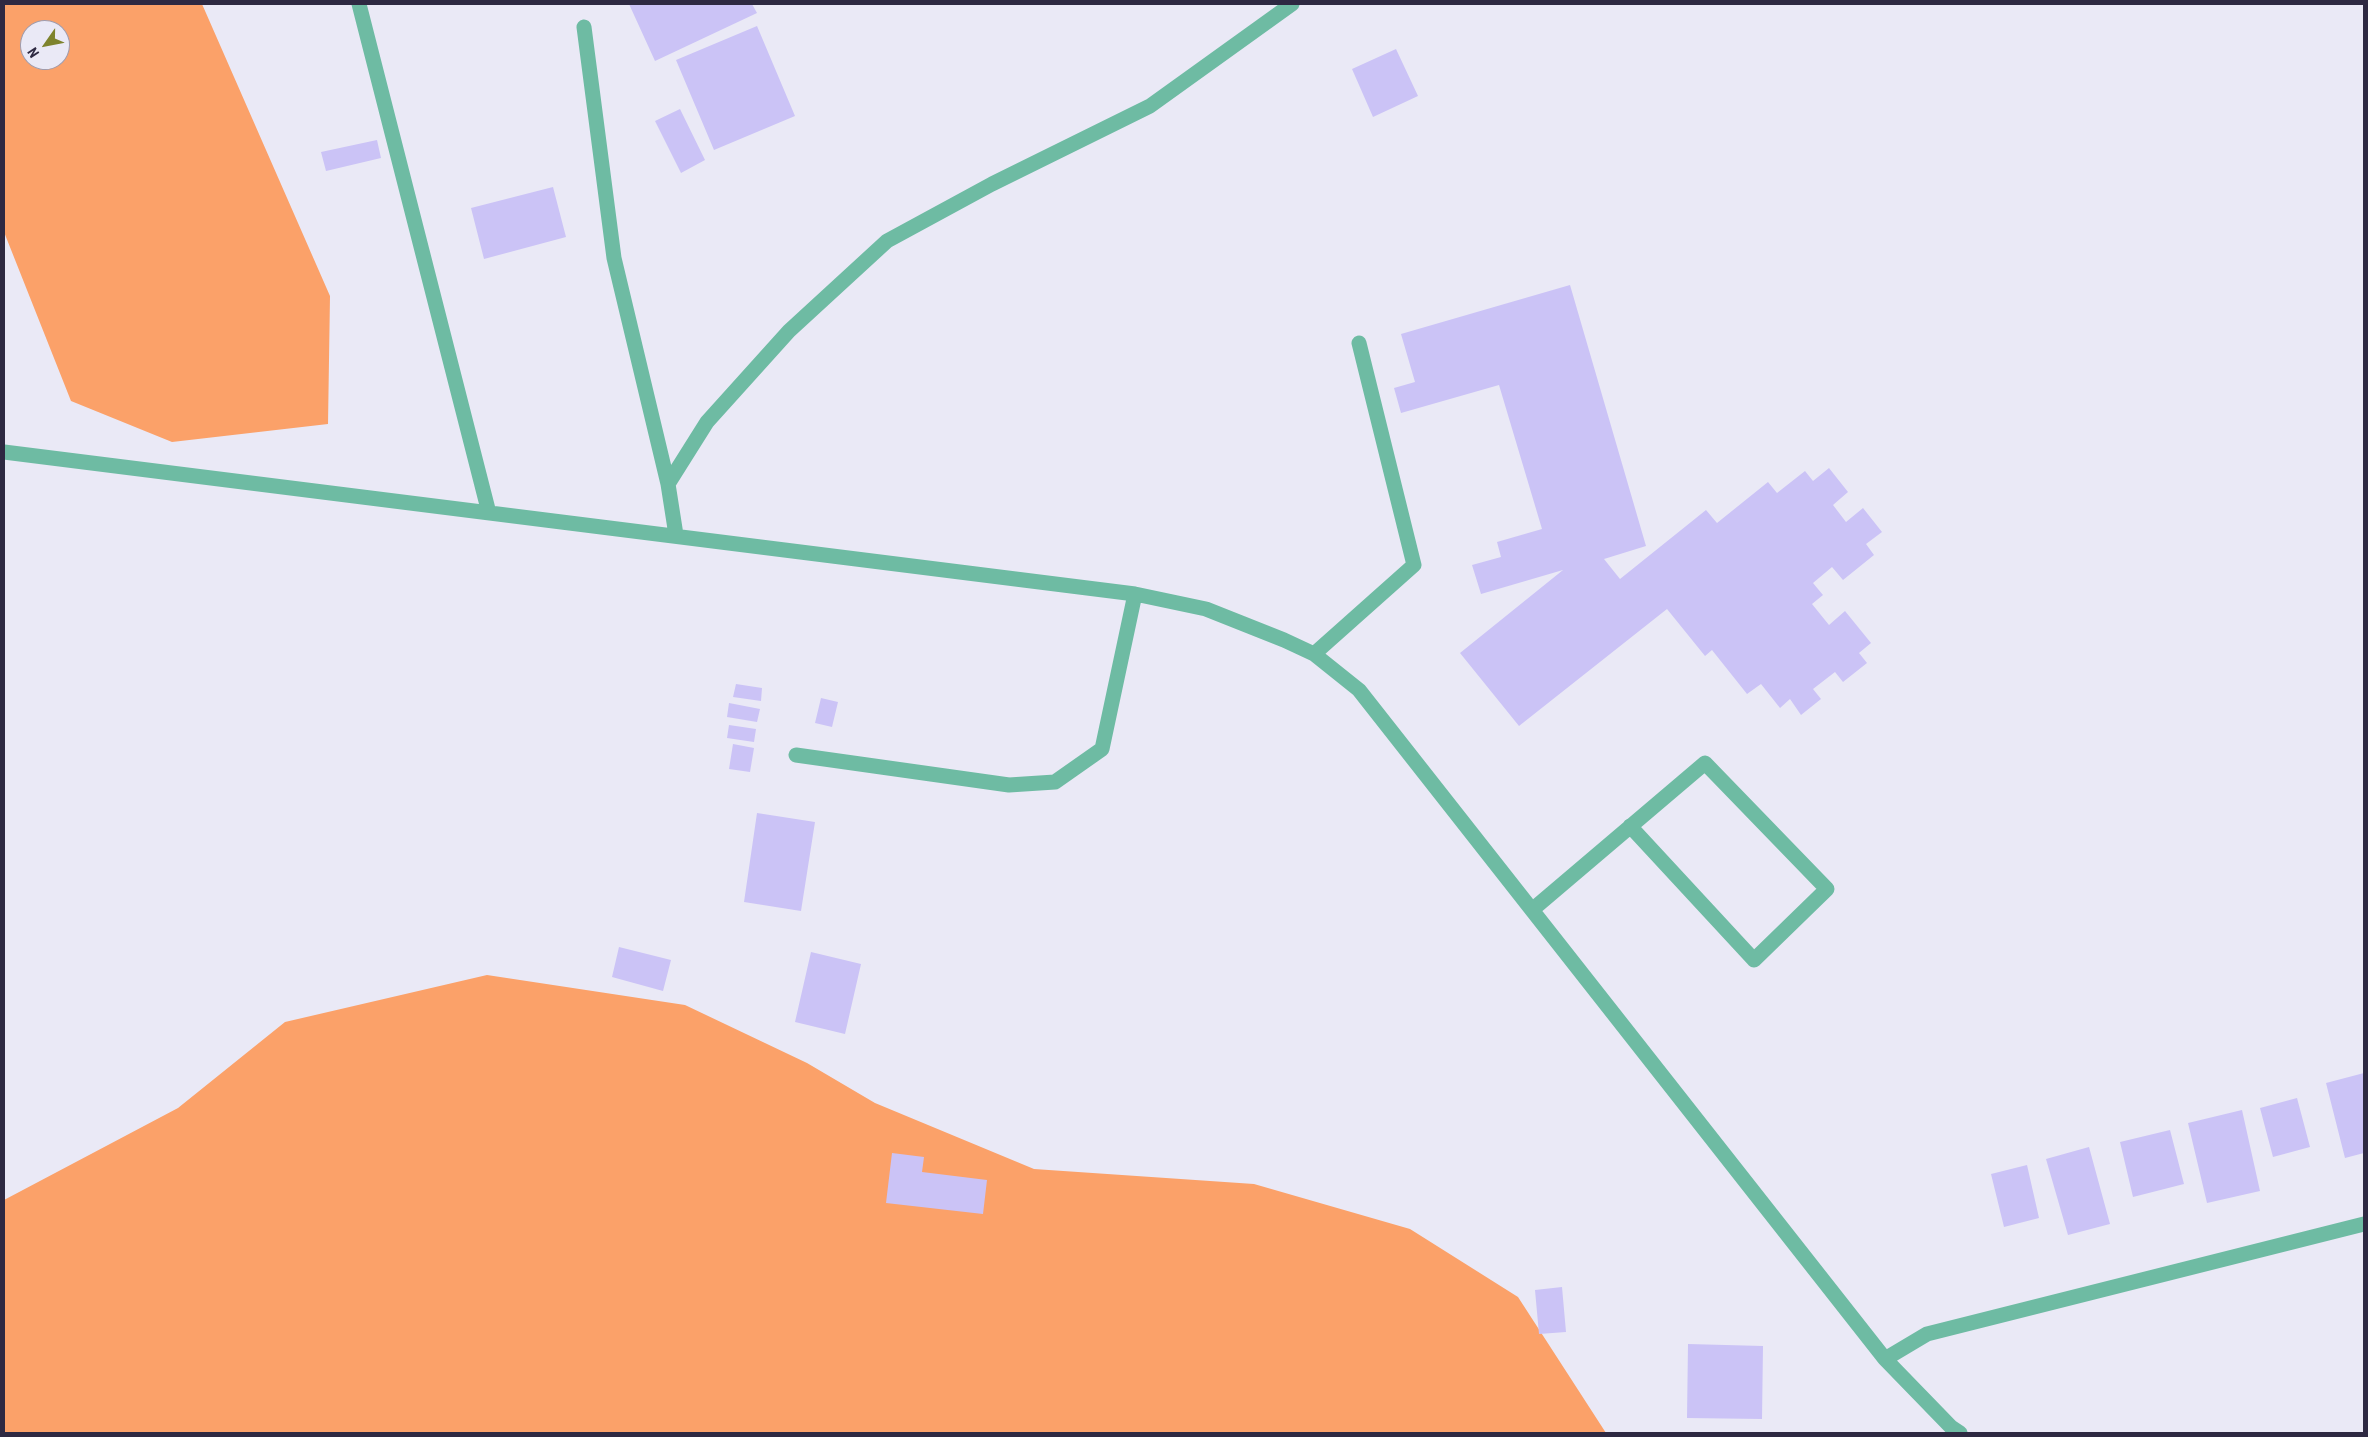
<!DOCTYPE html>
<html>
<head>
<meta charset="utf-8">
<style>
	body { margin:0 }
	#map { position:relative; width:2368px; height:1437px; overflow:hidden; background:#eae9f6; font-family:"Roboto Condensed",sans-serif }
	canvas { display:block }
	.frame { position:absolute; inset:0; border:5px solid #2e2942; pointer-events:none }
	.north { position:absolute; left:20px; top:20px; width:50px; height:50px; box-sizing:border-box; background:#eae9f6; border:1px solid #9f9cae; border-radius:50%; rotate:237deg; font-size:14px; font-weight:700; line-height:20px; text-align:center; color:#2e2942 }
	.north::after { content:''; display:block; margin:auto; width:18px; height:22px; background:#7e832d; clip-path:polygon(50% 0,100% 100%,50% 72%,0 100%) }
</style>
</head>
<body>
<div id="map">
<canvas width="2368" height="1437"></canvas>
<div class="frame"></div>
<div class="north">N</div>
</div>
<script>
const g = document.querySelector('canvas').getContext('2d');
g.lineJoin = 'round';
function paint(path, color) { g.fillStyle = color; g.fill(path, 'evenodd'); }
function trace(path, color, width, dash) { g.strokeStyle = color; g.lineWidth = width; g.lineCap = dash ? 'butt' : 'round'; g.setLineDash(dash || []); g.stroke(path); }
paint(new Path2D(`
	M4,4H202L330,296L328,424L172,442L71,401L4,232ZM30,30H60V60H30Z
	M487,975L685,1005L807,1063L875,1103L1034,1169L1254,1184L1410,1229L1518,1297L1606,1433H4V1200L178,1108L285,1022Z`), '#fba169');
paint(new Path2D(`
	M629,4H752L757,13L655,61Z
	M757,26L795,116L714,150L676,60Z
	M1396,49L1418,96L1373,117L1352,69Z
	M680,109L705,160L681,173L655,121Z
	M377,140L381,158L326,171L321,152Z
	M553,187L566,237L484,259L471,208Z
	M1570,285L1646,546L1604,559L1620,579L1706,510L1717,523L1768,482L1777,493L1805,471L1813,481L1829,468L1848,492L1833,505L1846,522L1863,508L1882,532L1866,544L1874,555L1843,580L1832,567L1813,583L1823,595L1812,604L1829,625L1845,611L1871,643L1859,653L1867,663L1843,682L1835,672L1813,689L1821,699L1801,715L1790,699L1780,708L1761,684L1747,694L1712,650L1705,656L1667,609L1519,726L1460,653L1563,570L1481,594L1472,565L1501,557L1497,542L1542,529L1499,385L1401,413L1394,388L1415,382L1401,334Z
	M736,684L762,688L761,701L733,697Z
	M821,698L838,702L832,727L815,723Z
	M729,703L760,709L757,722L727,717Z
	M729,725L756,729L754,742L727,738Z
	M733,744L754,748L750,772L729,769Z
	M757,813L815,822L801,911L744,902Z
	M619,947L671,960L663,991L612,977Z
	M811,952L861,964L845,1034L795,1022Z
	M2364,1073V1153L2345,1158L2326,1083Z
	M2297,1098L2310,1147L2273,1157L2260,1108Z
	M2242,1110L2260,1191L2207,1203L2188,1123Z
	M2170,1130L2184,1184L2133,1197L2120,1142Z
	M2089,1147L2110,1224L2068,1235L2046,1159Z
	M892,1153L924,1157L922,1172L987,1180L983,1214L886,1203Z
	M2027,1165L2039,1218L2004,1227L1991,1174Z
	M1562,1287L1566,1332L1539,1334L1535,1290Z
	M1688,1344L1763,1346L1762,1419L1687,1418Z`), '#cbc3f6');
trace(new Path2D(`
	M359,4L489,513
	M584,27L614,258L668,484
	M4,452L1135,594L1206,609L1284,640L1314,654L1359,690L1885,1359L1951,1427L1960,1433
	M676,535L668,484L707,422L789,331L887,241L992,184L1150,106L1292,4
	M1314,654L1414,565L1359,343
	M796,755L1009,785L1055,782L1102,749L1135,594
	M1532,910L1705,763L1827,889L1754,960L1630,826
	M1885,1359L1927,1334L2364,1224`), '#6ebba3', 15);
</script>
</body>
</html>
